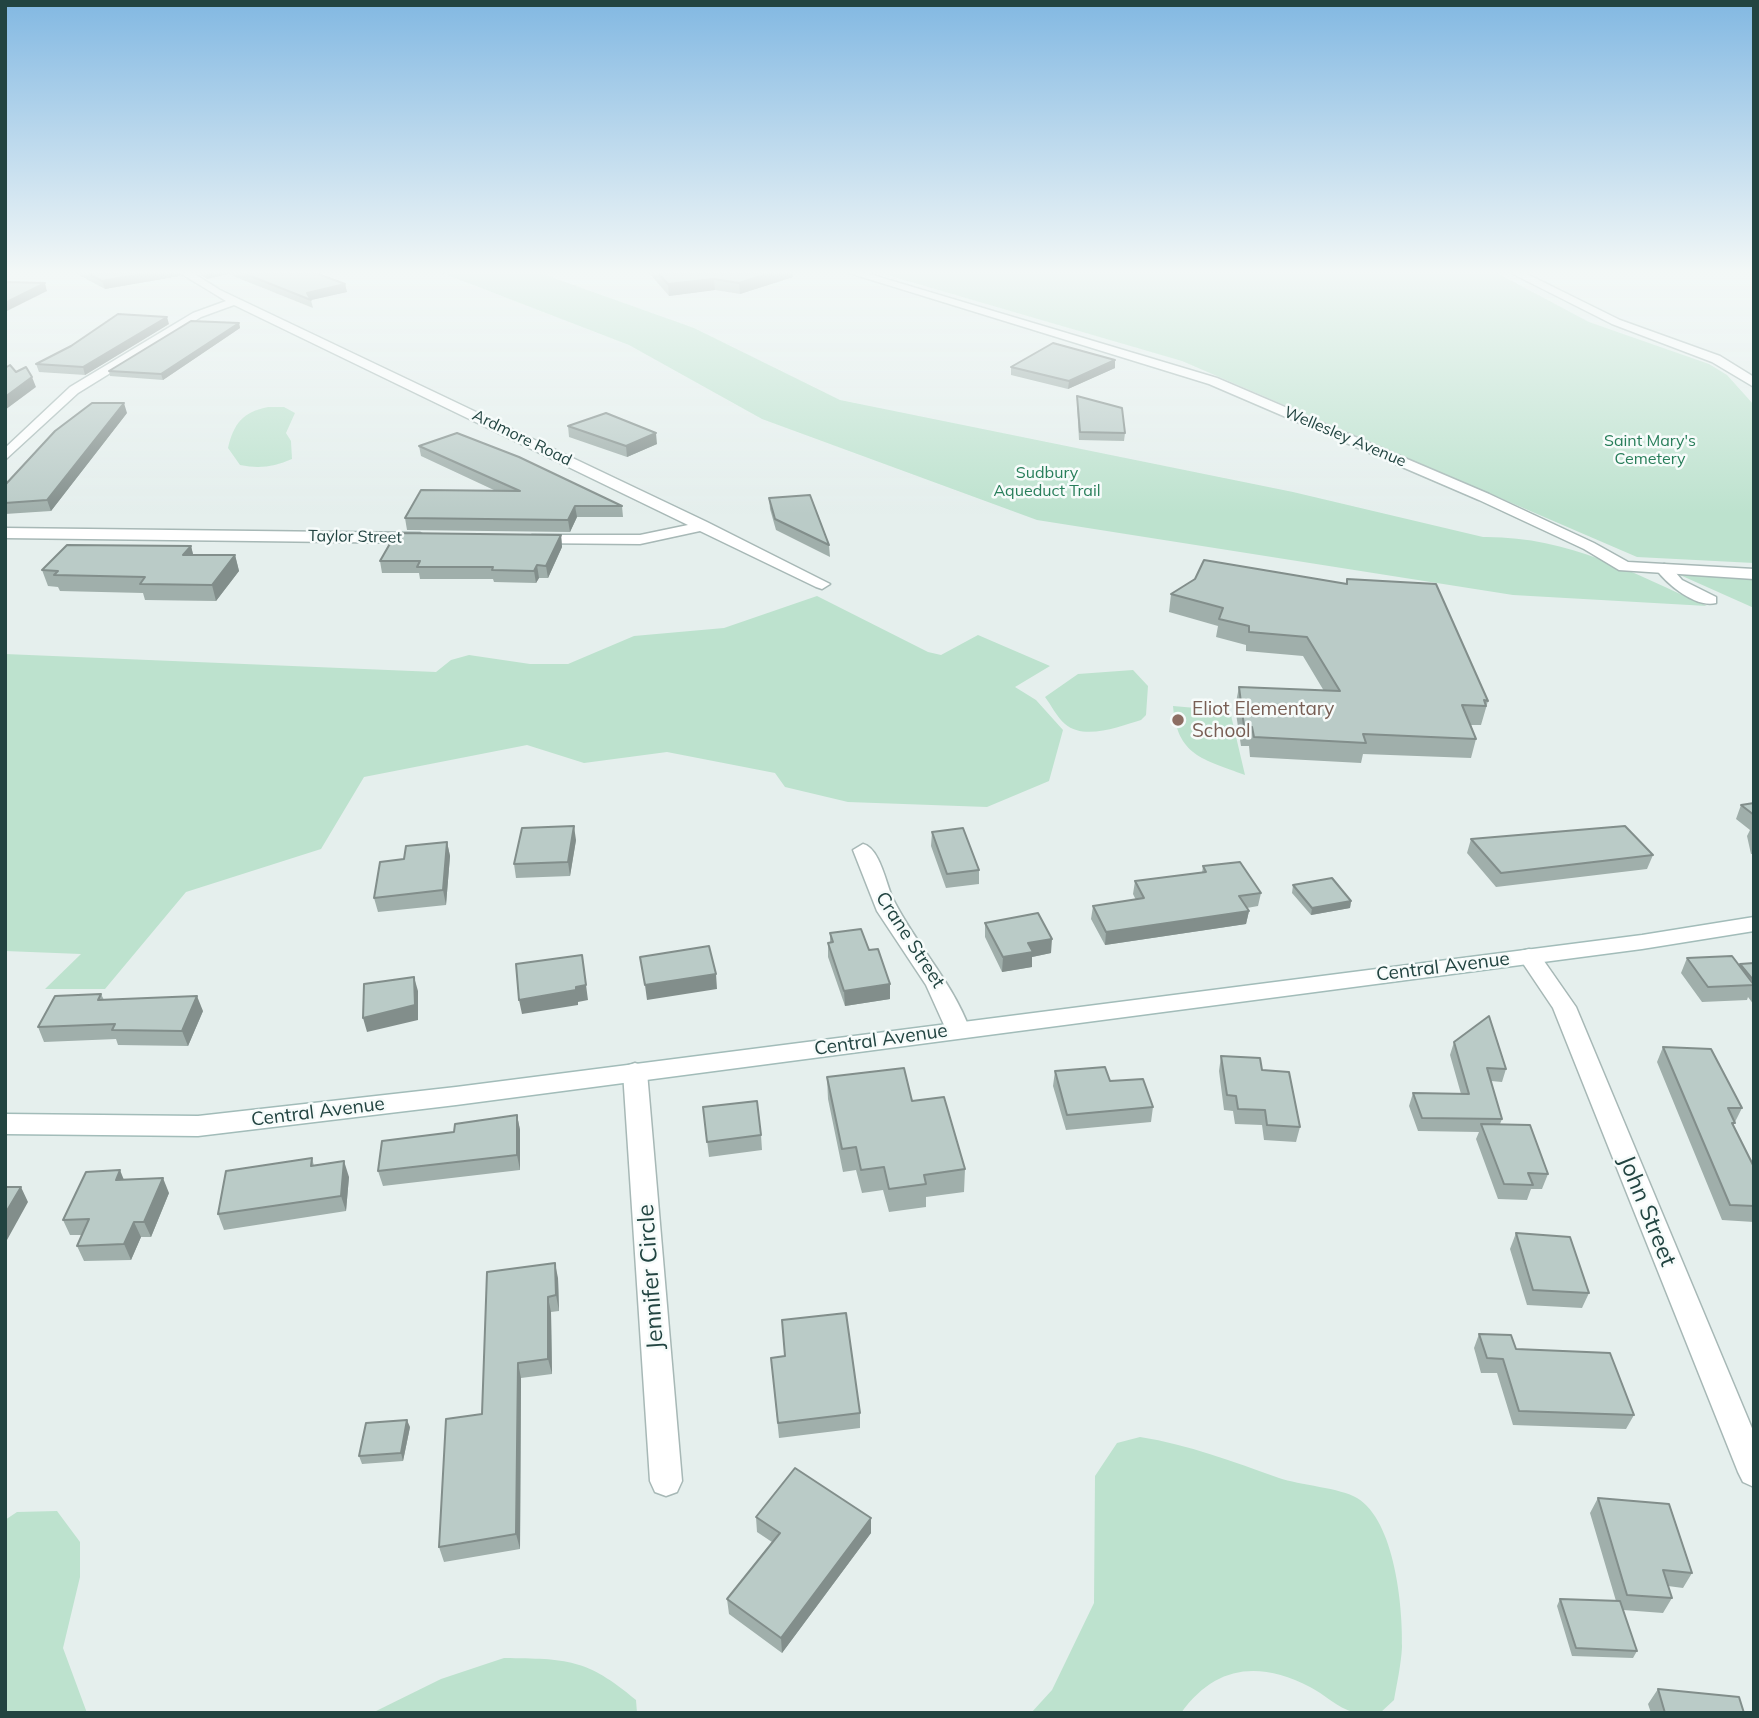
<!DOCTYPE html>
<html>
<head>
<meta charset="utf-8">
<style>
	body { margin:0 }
	#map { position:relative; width:1759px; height:1718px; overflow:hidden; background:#e5efed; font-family:Mulish,sans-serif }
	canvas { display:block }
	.frame { position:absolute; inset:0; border:7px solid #224441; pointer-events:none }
</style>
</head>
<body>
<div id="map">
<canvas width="1759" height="1718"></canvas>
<div class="frame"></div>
</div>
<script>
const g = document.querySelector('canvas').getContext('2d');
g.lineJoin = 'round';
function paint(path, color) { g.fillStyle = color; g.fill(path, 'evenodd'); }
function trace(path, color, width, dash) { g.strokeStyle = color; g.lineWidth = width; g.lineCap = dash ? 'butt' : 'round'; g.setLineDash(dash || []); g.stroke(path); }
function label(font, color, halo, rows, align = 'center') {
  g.font = font + ' Mulish,sans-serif'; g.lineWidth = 5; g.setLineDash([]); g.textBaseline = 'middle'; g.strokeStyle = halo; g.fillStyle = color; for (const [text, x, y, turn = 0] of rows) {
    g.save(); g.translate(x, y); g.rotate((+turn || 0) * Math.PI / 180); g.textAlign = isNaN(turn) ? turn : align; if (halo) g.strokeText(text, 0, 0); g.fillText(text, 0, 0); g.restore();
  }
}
paint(new Path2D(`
	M442,273H540L694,328L840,400L1293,492L1483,537C1568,536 1632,573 1707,606L1513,595L1037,520L762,419L629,345Z
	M880,273H1497L1589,322L1709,364L1727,375L1754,405V563L1637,557L1182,361Z
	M268,407H284L295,413L286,433L291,441L292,459C274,467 259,469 240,465L228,448C234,423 243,412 268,407Z
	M1680,575L1754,579V608Z
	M817,596L928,652L941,655L978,635L1050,666L1015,687L1036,700L1063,730L1049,781L987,807L848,802L785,787L775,773L667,752L584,763L527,745L364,777L321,849L186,892L105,989H45L81,954L5,951V654L436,672L451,660L469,655L530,664H568L634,636L724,628Z
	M1133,670L1148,686L1146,715L1141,720C1120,726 1085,741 1065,724C1057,717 1051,705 1045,697L1078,674Z
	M1173,706L1230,711L1245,775C1203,759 1177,756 1173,706Z
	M1140,1437C1190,1445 1231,1461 1279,1478C1299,1485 1341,1488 1357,1498C1395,1521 1403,1607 1402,1647C1401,1665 1397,1683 1394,1700L1380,1713C1372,1713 1360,1715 1353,1712C1338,1708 1324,1694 1310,1687C1259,1661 1216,1665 1181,1713H1031L1052,1690L1094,1603L1095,1476L1117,1443Z
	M57,1511L80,1542V1577L63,1648L87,1713H5V1520L17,1512Z
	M504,1658C567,1659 586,1658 636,1700L637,1713H372L441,1679Z`), '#bde2ce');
const minor = new Path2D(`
	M180,273H193L220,290L707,522L830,584L822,589L816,587L700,531L640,544L527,543L524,540L532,535H640L688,525L234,305L201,317L78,393L5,460V448L70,387L193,313L226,301Z
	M5,528L420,533L428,538L420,543L5,538Z
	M1664,564L1670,566L1682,580L1716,597V603C1695,608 1667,584 1656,569Z
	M863,844C880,848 886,884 893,899C916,945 952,981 970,1030L967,1036H949L926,985L877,911L853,850Z
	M1529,949L1537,951L1576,1007L1754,1433V1487L1743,1482L1738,1472L1553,1008L1518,956L1521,951Z
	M635,1063L644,1066L647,1072L682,1481L677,1492L666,1496L655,1492L650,1481L623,1072L626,1066Z`);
const tertiary = new Path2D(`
	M849,273H866L1217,378L1489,494L1594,543L1628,562L1754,569V579L1619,570L1584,549L1479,500L1209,384Z
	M1511,273H1525L1620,320L1720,356L1754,377V387L1712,362L1612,324Z`);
const secondary = new Path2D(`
	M1754,917V931L1642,949L456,1105L198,1136L5,1134V1114L198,1116L456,1087L1642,935Z`);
trace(minor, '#a7b8b6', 3);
trace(tertiary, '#a7b8b6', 3);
trace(secondary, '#a2bcb9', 3);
paint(minor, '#fff');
paint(tertiary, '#fff');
paint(secondary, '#fff');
paint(new Path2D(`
	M75,273H180L179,276L105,289Z
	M198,273H316L345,284L347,292L311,300L313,308L228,274L207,279Z
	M649,273H793V277L740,294L715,290L669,296Z
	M239,323L240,328L163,380L110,376L109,371Z
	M169,324L85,375L39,372L36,364Z
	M1115,360V368L1068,389L1011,375V367Z
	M1077,396L1125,433L1124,441L1079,440L1077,404Z
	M127,413L51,511L5,514V485Z
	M568,426L657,444L627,457L569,437Z
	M419,446L622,506L623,517H577L570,532L407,530L405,518L496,491L421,456Z
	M769,498L829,545L830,557L776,530L770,509Z
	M561,535L562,547L548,578H539L536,583L494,582L493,579H420L419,573H382L380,561Z
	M191,546L193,555H235L239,571L216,601L145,600L143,593L60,591L58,587L48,586L42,570Z
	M1347,579L1488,701L1481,725H1471L1476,739L1471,758L1363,754L1361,763L1250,757L1249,746H1241L1235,707L1239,687L1324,691L1303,656L1246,651V645L1216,637L1218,626L1169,612L1171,594L1346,583Z
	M1754,803V854H1751L1747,836L1750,830L1736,819L1741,805Z
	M932,832L979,870V884L946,888L931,846Z
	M1471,839L1653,855L1647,869L1496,887L1467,853Z
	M576,840L570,876L516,878L514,864Z
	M447,842L450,856L446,905L378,912L374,898L404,859Z
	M1203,866L1261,893L1258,906L1247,908L1249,911L1246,924L1105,945L1091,919L1093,906L1136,900L1133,894L1135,881L1202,873Z
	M1293,885L1351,901L1350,908L1311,915L1292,893Z
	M985,923L1051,953L1032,957V967L1002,972L985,937Z
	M830,933L869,950L890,999L845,1006L828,957V943L830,942Z
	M1687,958L1739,966L1740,964L1754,963V1005L1748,997L1747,1000L1702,1002L1681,973Z
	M101,994L104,1000L203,1011L188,1046L118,1045L116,1039L44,1042L38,1027Z
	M1454,1042L1506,1069L1502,1082L1491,1081L1502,1119L1500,1124L1548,1174L1542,1189H1531L1527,1200L1498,1199L1476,1139L1479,1132L1418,1131L1409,1106L1413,1093L1461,1094L1450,1055Z
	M1663,1047L1742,1108L1733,1126L1754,1167V1222L1722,1220L1657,1062Z
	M1221,1056L1262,1070L1300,1127L1296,1142L1264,1140L1262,1125L1235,1124L1233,1111L1224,1110L1219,1071Z
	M1055,1071L1110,1081L1153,1107L1151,1122L1066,1130L1053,1086Z
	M827,1077L912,1101L965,1169L964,1192L926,1197V1207L889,1212L883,1190L862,1193L856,1170L843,1172L828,1099Z
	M703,1107L761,1135L762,1150L709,1157Z
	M517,1115L520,1130V1170L383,1186L378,1171L454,1132Z
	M312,1158L314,1166L349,1177L346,1211L224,1230L218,1214Z
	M124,1180L169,1193L151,1237H141L131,1260L84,1261L77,1246L82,1235H70L63,1220Z
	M1516,1233L1589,1293L1582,1308L1527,1305L1510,1249Z
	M558,1278L559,1311L551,1312L552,1374L521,1378L520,1549L444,1562L439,1547L482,1414Z
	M782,1320L860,1413V1428L779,1438L771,1358L785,1357Z
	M1479,1334L1516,1349L1634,1415L1626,1429L1513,1425L1497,1373H1481L1474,1348Z
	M410,1427L403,1461L362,1464L359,1456Z
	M1598,1498L1692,1573L1683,1588L1668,1586L1672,1598L1663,1613L1623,1610L1637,1651L1633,1658L1572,1656L1557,1606L1560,1599L1616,1601L1590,1513Z
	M756,1517L871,1518V1533L782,1653L729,1614L727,1599L772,1542L757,1532Z
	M1658,1689L1744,1713H1651L1648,1704Z`), '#a0afab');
paint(new Path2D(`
	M147,273H180L179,276L105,289L102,281Z
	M206,273H228V274L207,279Z
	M770,273H793V277L740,294L739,283Z
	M714,279L715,290L669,296L668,284Z
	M45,283L47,291L5,312V303Z
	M345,284L347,292L311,300L307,293Z
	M167,317L169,324L85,375L83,367Z
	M239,323L240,328L163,380L161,374Z
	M1115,360V368L1068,389L1069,381Z
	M32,377L36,387L5,410V397Z
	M124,403L127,413L51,511L47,500Z
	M656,433L657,444L627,457L626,446Z
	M575,506L577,517L570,532L568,520Z
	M561,535L562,547L548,578L546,566Z
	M191,546L195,562L183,555Z
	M235,555L239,571L216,601L212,585Z
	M537,565L539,578L536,583L534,571Z
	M574,826L576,840L570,876L568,862Z
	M447,842L450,856L446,905L443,890Z
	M1351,901L1350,908L1311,915L1312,908Z
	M1249,911L1246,924L1105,945L1106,932Z
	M1052,939L1051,953L1032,957V967L1002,972L1003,957L1028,943Z
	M716,974L717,989L647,1000L645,985Z
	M414,977L418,991V1020L367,1032L363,1018Z
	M890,984V999L845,1006L844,991Z
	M586,985L588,1000L578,1002V1005L522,1014L519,1000Z
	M197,996L203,1011L188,1046L182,1031Z
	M517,1115L520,1130V1170L517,1155Z
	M344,1161L349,1177L346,1211L341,1196Z
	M120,1170L126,1185L116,1180Z
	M163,1178L169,1193L151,1237L144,1222Z
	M21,1187L28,1202L7,1240L5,1236V1214Z
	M134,1222L141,1237L131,1260L124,1244Z
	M555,1263L558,1278L559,1311L556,1295Z
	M548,1297L551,1312L552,1374L548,1359Z
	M518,1363L521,1378L520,1549L516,1534Z
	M407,1420L410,1427L403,1461L401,1453Z
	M871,1518V1533L782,1653L781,1638Z`), '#828e8b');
const building = new Path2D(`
	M88,273H147L102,281Z
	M243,273H316L345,284L307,293L311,300Z
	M658,273H770L739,283L714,279L668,284Z
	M5,282L45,283L5,303Z
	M118,314L167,317L83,367L36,364L71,346Z
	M191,321L239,323L161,374L109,371Z
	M1053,343L1115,360L1069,381L1011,367Z
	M10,365L16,372L26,367L32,377L5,397V368Z
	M1077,396L1122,408L1125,433L1080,432Z
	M92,403H124L47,500L5,503V485L55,431Z
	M606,413L656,433L626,446L568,426Z
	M457,433L519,457L622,506H575L568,520L405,518L421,490L520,491L419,446Z
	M810,495L829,545L775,519L769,498Z
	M396,533L561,535L546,566L537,565L534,571L492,570L493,567H417L420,561H380Z
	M67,545L191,546L183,555H235L212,585L140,584L145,577L54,575L58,571L42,570Z
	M1204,560L1347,584V579L1436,584L1488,701L1484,700L1486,706L1462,705L1476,739L1363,734L1366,743L1254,737L1252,727L1244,726L1239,687L1340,691L1307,637L1249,632V626L1219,619L1223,608L1171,594L1195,579Z
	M1754,803V815L1741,805Z
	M574,826L568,862L514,864L522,828Z
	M1625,826L1653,855L1501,873L1471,839Z
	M963,828L979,870L947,874L932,832Z
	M447,842L443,890L374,898L380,862L404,859L406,846Z
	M1240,862L1261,893L1239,896L1249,911L1106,932L1093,906L1144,898L1135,881L1206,872L1203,866Z
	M1332,878L1351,901L1312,908L1293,885Z
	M1038,913L1052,939L1028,943L1033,952L1003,957L985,923Z
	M861,929L869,950L878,949L890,984L844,991L828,943L833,942L830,933Z
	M709,946L716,974L645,985L640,957Z
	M582,955L586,985L576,987V990L519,1000L516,964Z
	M1732,956L1754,985L1708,987L1687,958Z
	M1754,963V981L1740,964Z
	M414,977L415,1005L363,1018L364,984Z
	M101,994L98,1000L197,996L182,1031L112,1030L115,1024L38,1027L55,996Z
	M1489,1016L1506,1069L1487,1068L1502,1119L1422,1118L1413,1093L1469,1094L1454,1042Z
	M1663,1047L1711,1049L1742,1108H1728L1735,1123H1732L1754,1167V1206L1730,1205Z
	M1221,1056L1260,1058L1262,1070L1289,1072L1300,1127L1267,1125L1265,1110L1238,1109L1236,1096L1227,1095Z
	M1105,1067L1110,1081L1143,1079L1153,1107L1067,1115L1055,1071Z
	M904,1068L912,1101L944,1097L965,1169L924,1175L926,1184L889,1189L884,1167L861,1170L856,1147L842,1149L827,1077Z
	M757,1101L761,1135L707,1142L703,1107Z
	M517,1115V1155L378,1171L382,1141L454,1132L455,1124Z
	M1481,1124L1530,1125L1548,1174L1528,1173L1533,1185L1504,1184Z
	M312,1158L311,1166L344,1161L341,1196L218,1214L226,1171Z
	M120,1170L116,1180L163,1178L144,1222H134L124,1244L77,1246L89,1219L63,1220L86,1172Z
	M5,1187H21L5,1214Z
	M1516,1233L1570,1237L1589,1293L1533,1290Z
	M555,1263L556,1295L548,1297V1359L518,1363L516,1534L439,1547L446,1419L482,1414L487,1272Z
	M846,1313L860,1413L778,1423L771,1358L785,1356L782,1320Z
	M1479,1334L1511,1335L1516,1349L1610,1353L1634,1415L1519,1411L1503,1359L1487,1358Z
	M407,1420L401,1453L359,1456L366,1423Z
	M795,1468L871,1518L781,1638L727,1599L780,1533L756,1517Z
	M1598,1498L1669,1504L1692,1573L1663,1570L1672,1598L1627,1595Z
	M1560,1599L1620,1601L1637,1651L1576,1648Z
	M1658,1689L1739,1697L1744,1713H1665Z`);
paint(building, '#bacbc7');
trace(building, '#828e8b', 2);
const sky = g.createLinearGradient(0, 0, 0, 514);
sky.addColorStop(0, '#82b8e2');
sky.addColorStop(0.53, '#f3f8f7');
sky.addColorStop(1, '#f3f8f700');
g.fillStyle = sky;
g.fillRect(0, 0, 1759, 514);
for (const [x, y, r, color] of [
	[1178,720,7,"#8d6e63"]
]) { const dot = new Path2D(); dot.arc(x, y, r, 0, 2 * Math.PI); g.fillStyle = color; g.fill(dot); trace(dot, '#f6fbfa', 2.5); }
label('16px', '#224441', '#f6fbfa', [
	["Wellesley Avenue",1345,437,23],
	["Ardmore Road",522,438,26],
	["Taylor Street",355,537,1]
]);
label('16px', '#287e5a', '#f6fbfa', [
	["Saint Mary's",1650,441],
	["Cemetery",1650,459],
	["Sudbury",1047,473],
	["Aqueduct Trail",1047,491]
]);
label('19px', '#785e54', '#f6fbfa', [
	["Eliot Elementary",1192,709],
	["School",1192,731]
], 'left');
label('19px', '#224441', '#f6fbfa', [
	["Crane Street",910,940,57],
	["Central Avenue",1443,967,-7],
	["Central Avenue",881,1040,-8],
	["Central Avenue",318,1112,-7]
]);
label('23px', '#224441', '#f6fbfa', [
	["John Street",1647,1211,68],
	["Jennifer Circle",651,1277,-94]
]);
</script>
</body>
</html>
